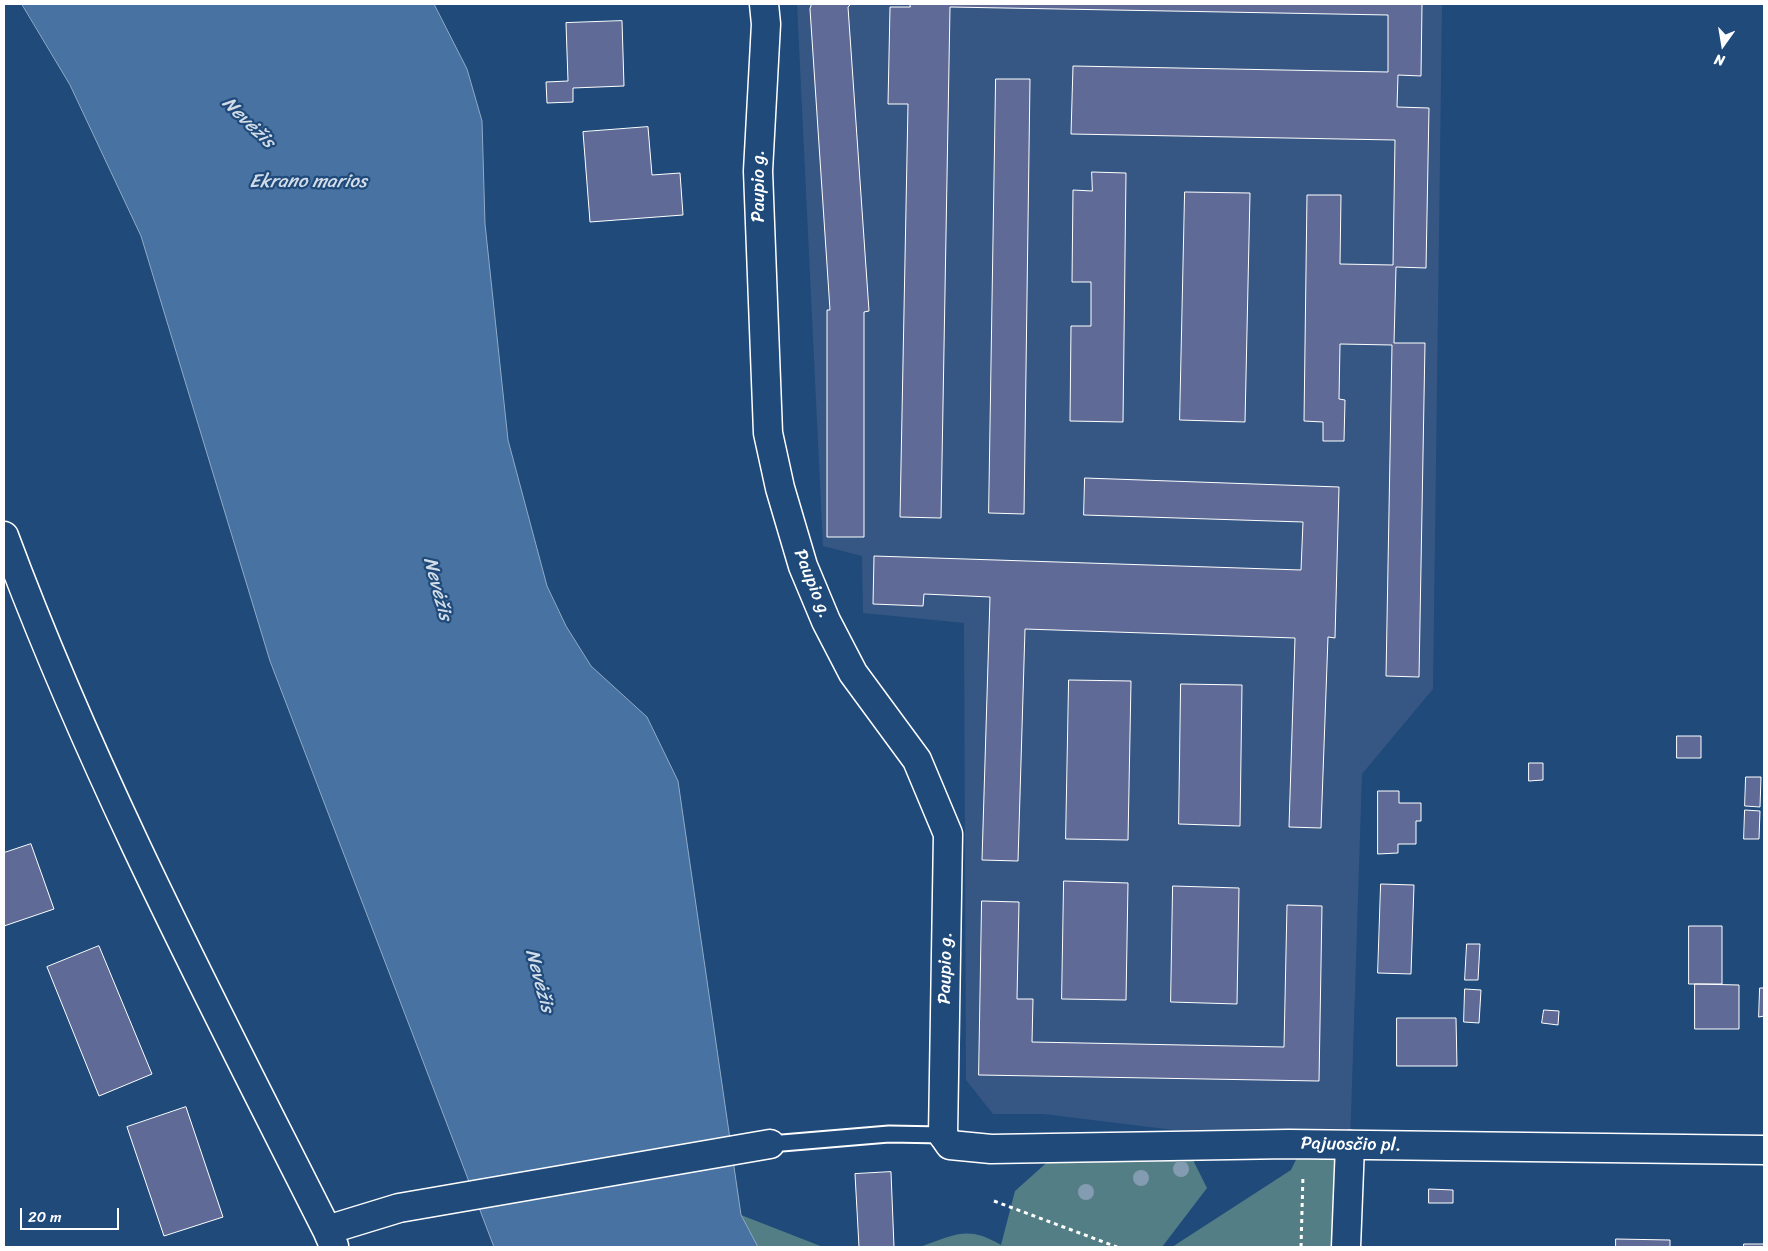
<!DOCTYPE html>
<html>
<head>
<meta charset="utf-8">
<style>
	body { margin:0 }
	#map { position:relative; width:1768px; height:1251px; overflow:hidden; background:#1f4a7a; font-family:Sriracha,sans-serif }
	canvas { display:block }
	.frame { position:absolute; inset:0; border:5px solid #fff; pointer-events:none }
	.north { position:absolute; left:1698px; top:20px; width:50px; height:50px; -webkit-text-stroke:4px #1f4a7a; paint-order:stroke; rotate:193deg; font-size:14px; font-weight:700; line-height:20px; text-align:center; color:#fff }
	.north::after { content:''; display:block; margin:auto; width:18px; height:22px; background:#fff; clip-path:polygon(50% 0,100% 100%,50% 72%,0 100%) }
	.scale { position:absolute; left:20px; top:1208px; width:99px; height:22px; box-sizing:border-box; border:2px solid #fff; border-top:0; padding-left:6px; font-size:15px; line-height:18px; white-space:nowrap; color:#fff; -webkit-text-stroke:4px #1f4a7a; paint-order:stroke }
</style>
</head>
<body>
<div id="map">
<canvas width="1768" height="1251"></canvas>
<div class="frame"></div>
<div class="north">N</div>
<div class="scale">20 m</div>
</div>
<script>
const g = document.querySelector('canvas').getContext('2d');
g.lineJoin = 'round';
function paint(path, color) { g.fillStyle = color; g.fill(path, 'evenodd'); }
function trace(path, color, width, dash) { g.strokeStyle = color; g.lineWidth = width; g.lineCap = dash ? 'butt' : 'round'; g.setLineDash(dash || []); g.stroke(path); }
function label(font, color, halo, rows, align = 'center') {
  g.font = font + ' Sriracha,sans-serif'; g.lineWidth = 4.5; g.setLineDash([]); g.textBaseline = 'middle'; g.strokeStyle = halo; g.fillStyle = color; for (const [text, x, y, turn = 0] of rows) {
    g.save(); g.translate(x, y); g.rotate((+turn || 0) * Math.PI / 180); g.textAlign = isNaN(turn) ? turn : align; if (halo) g.strokeText(text, 0, 0); g.fillText(text, 0, 0); g.restore();
  }
}
paint(new Path2D(`
	M797,4H1442L1433,689L1362,774L1350,1145L1289,1144L1043,1114H993L966,1080L964,623L863,613L862,556L823,546Z`), '#365784');
paint(new Path2D(`
	M1303,1145H1350L1346,1247H1172L1291,1170Z
	M1191,1156L1207,1188L1162,1247H920C955,1235 967,1225 1001,1245L1015,1191L1053,1157Z
	M741,1215L823,1247H758Z`), '#547e85');
const water = new Path2D(`
	M22,4H434L467,69L482,121L485,224L508,440L547,586L566,626L591,666L647,717L678,781L741,1215L758,1247H494L270,661L141,236L70,85Z`);
paint(water, '#4772a1');
trace(water, '#91aac7', 1);
const building = new Path2D(`
	M812,4H851L848,7L869,311L864,312V537H827V310H830L810,9Z
	M910,4H1422L1421,76L1398,75L1397,107L1429,108L1426,268L1396,267L1394,343H1425L1419,677L1386,676L1392,345L1340,344L1339,399L1345,400L1344,441H1323V422L1304,421L1307,195H1341L1340,264L1393,265L1395,140L1071,134L1073,66L1388,72V15L950,7L941,518L900,517L908,104H888L890,7H910Z
	M622,21L624,86L573,88V102L547,103L546,82L568,81L566,23Z
	M996,79H1030L1024,514L989,513Z
	M648,127L652,175L680,173L683,215L590,222L583,132Z
	M1092,172L1126,173L1123,422L1070,421L1071,326H1091V282H1072L1073,190L1092,191Z
	M1185,192L1250,193L1245,422L1180,420Z
	M1085,478L1339,487L1335,638L1328,637L1321,828L1289,827L1295,638L1025,629L1018,861L982,860L990,597L924,594L923,606L873,604L874,556L1301,570L1303,522L1084,515Z
	M1069,680L1131,681L1128,840L1066,839Z
	M1181,684L1242,685L1240,826L1179,824Z
	M1677,736H1701V758H1677Z
	M1529,763H1543V780L1529,781Z
	M1746,777H1761L1760,807L1745,806Z
	M1378,791H1399V803H1421V821H1416V844H1398V853L1378,854Z
	M1745,810L1760,811L1759,839H1744Z
	M31,844L54,909L4,926V853Z
	M1064,881L1128,883L1126,1000L1062,999Z
	M1381,884L1414,885L1411,974L1378,973Z
	M1173,886L1239,888L1237,1004L1171,1002Z
	M982,901L1019,902L1017,999H1033L1032,1042L1284,1047L1287,905L1322,906L1319,1081L979,1075Z
	M1689,926H1722V984H1689Z
	M1467,944H1480L1478,980H1465Z
	M99,946L152,1074L99,1096L47,967Z
	M1695,984L1739,985V1029H1695Z
	M1760,988H1764V1016L1759,1017Z
	M1465,989L1481,990L1479,1023L1464,1022Z
	M1544,1010L1559,1011L1558,1025L1542,1023Z
	M1397,1018H1456L1457,1066H1397Z
	M186,1107L223,1217L164,1236L127,1127Z
	M891,1172L894,1247H859L855,1174Z
	M1429,1189L1453,1190V1203H1429Z
	M1616,1239L1670,1240V1247H1616Z
	M1744,1244H1764V1247H1744Z`);
paint(building, '#5f6b96');
trace(building, '#fff', 1);
const service = new Path2D(`
	M770,1144L889,1134L943,1135`);
const minor = new Path2D(`
	M764,4L766,24L758,171L768,433L780,488L803,566L826,621L853,673L917,760L948,834L943,1135
	M4,536C93,776 212,1002 327,1230
	M334,1246L327,1230L399,1208L770,1144
	M1346,1247L1350,1145`);
const secondary = new Path2D(`
	M943,1135L950,1145L991,1149L1289,1144L1764,1150`);
trace(service, '#fff', 19);
trace(minor, '#fff', 31);
trace(secondary, '#fff', 31);
trace(new Path2D(`
	M994,1201L1117,1247
	M1301,1247L1303,1175`), '#fff', 3, [4, 4]);
trace(service, '#1f4a7a', 15);
trace(minor, '#1f4a7a', 28);
trace(secondary, '#1f4a7a', 28);
g.fillStyle = '#839cb2';
for (const [x, y] of [
	[1181,1169],
	[1141,1178],
	[1086,1192]
]) { g.beginPath(); g.arc(x, y, 8, 0, 2 * Math.PI); g.fill(); }
label('18px', '#fff', '#1f4a7a', [
	["Paupio g.",759,186,-90],
	["Paupio g.",812,584,68],
	["Paupio g.",946,968,-89],
	["Pajuosčio pl.",1351,1145,1]
]);
label('italic 19px', '#d1dce8', '#1f4a7a', [
	["Nevėžis",248,123,44],
	["Ekrano marios",308,182],
	["Nevėžis",437,589,75],
	["Nevėžis",539,981,75]
]);
</script>
</body>
</html>
